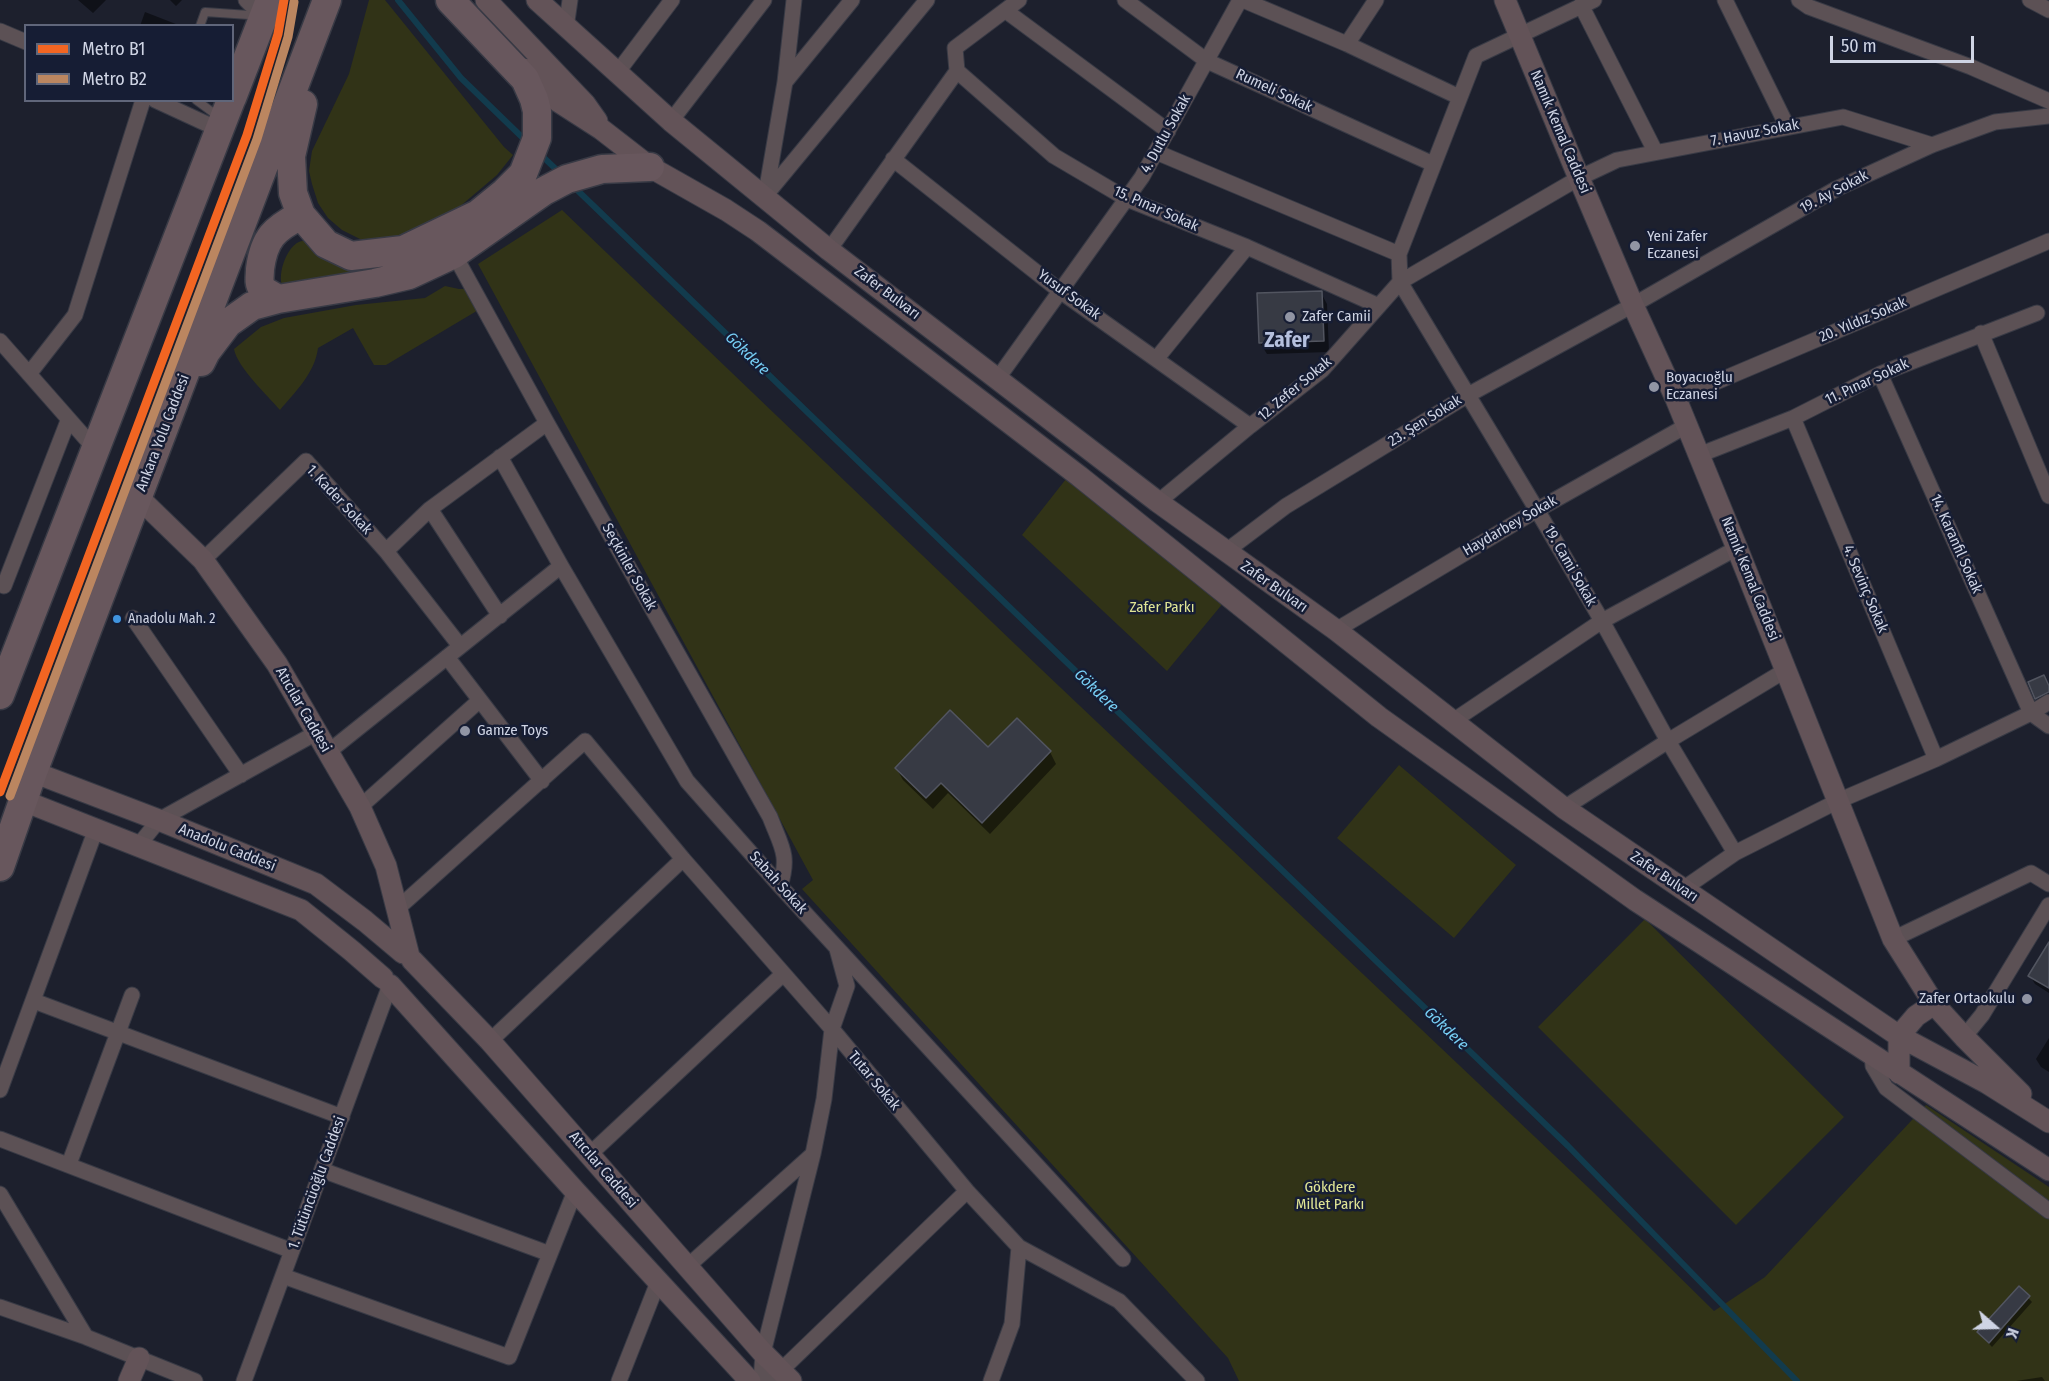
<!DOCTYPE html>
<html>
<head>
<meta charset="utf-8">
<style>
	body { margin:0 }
	#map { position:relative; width:2049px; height:1381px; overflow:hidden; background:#1d202d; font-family:"Fira Sans Condensed",sans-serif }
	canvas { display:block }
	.legend { position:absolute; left:24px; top:24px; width:210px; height:78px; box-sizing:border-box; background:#161d34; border:2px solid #60667a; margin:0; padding:8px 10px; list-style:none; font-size:18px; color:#cfd4e4 }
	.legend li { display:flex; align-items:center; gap:12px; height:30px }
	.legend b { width:30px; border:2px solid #60667a }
	.north { position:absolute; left:1965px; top:1297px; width:60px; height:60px; -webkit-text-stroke:4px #161d34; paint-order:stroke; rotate:110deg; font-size:16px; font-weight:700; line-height:24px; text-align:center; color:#cfd4e4 }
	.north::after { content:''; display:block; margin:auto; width:21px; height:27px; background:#cfd4e4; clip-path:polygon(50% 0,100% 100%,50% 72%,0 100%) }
	.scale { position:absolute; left:1830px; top:36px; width:144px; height:27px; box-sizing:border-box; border:3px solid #cfd4e4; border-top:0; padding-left:8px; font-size:18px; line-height:21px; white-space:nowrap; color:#cfd4e4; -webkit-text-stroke:4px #161d34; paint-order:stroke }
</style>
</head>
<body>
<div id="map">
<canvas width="2049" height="1381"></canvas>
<ul class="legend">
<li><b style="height:8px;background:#f26522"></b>Metro B1</li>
<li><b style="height:8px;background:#bb8660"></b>Metro B2</li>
</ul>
<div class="north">K</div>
<div class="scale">50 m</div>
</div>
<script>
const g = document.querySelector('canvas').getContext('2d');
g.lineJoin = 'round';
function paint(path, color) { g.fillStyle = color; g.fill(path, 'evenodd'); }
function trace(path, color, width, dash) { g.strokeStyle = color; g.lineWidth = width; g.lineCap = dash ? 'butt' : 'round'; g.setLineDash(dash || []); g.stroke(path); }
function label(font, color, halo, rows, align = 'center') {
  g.font = font + ' "Fira Sans Condensed",sans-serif'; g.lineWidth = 5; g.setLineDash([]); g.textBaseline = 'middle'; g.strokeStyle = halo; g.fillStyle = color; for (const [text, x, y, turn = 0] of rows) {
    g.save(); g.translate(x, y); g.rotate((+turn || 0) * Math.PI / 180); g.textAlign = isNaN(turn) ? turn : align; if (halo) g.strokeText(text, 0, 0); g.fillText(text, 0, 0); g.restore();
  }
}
paint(new Path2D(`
	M369,0H385L504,147L513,155L497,175L438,225L382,245L360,239L342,230L328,218L318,203L312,184L309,171L312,151L349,74Z
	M524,194L526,197L456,249L425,266L408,272L380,275L340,283L285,290C274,280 287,243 302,241C319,239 330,258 346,263C356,265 367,270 377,271C431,276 483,224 524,194Z
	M562,210L1042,670L1592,1191L1714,1311L1765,1277L1926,1105L2049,1187V1381H1239L1228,1358L802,889L813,880L478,264Z
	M445,286L459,289H469L480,309L386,365H374L353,328L318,348C315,373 295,392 280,410C268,396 237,367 234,349L261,327L284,318L356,305L425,298Z
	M1066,479L1224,602L1167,671L1022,535Z
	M1399,765L1516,865L1454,938L1337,838Z
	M1645,919L1844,1117L1736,1225L1538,1027Z`), '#313317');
paint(new Path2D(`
	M78,0H106L93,13Z
	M170,0H182L176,6Z
	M145,12L181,26H140Z
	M1321,293L1327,304L1329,352L1267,354L1260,343Z
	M2030,683L2049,689V695L2038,700Z
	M988,750L1050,752L1056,764L990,834L948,793L933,809L903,780L896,768Z
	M2049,943V993L2035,984L2030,976Z
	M2049,1038V1072L2041,1067L2036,1059Z
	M2019,1288L2032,1302L1992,1347L1979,1333Z
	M2042,1377L2045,1381H2016Z`), '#0007');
trace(new Path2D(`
	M398,0L461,78L526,141
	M540,154L561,174
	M573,186L1568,1146L1797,1381`), '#123b4d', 6);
const building = new Path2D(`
	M1322,291L1324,341L1259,343L1257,293Z
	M2044,675L2049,686V692L2035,699L2028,682Z
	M950,710L988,747L1017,718L1051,751L982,823L941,783L926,798L895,768Z
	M2049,942V988L2028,976Z
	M2019,1286L2030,1296L1989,1343L1977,1332Z`);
paint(building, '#373a44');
trace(building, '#525560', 1.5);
const lane = new Path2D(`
	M200,26L205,12L249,15
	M196,100L219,117`);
const street = new Path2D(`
	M246,0L251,5
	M1125,0L1207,61L1433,164
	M1243,0L1347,44L1459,97
	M1725,0L1787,126
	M1799,0L1809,7L1971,67L2049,101
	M2030,0L2049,10
	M1581,5L1655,151
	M1006,11L1168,131
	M566,28L570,0
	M0,31L26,42
	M1347,44L1376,0
	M957,71L1054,156L1127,199L1247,247L1379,306
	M617,73L672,0
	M785,82L852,0
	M155,100L220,130
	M671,121L764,0
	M1156,152L1399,254L1400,282L1537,510L1602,621L1668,741L1735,853
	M893,159L1060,291L1250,426
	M766,193L785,82L794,0
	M765,196L927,0
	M829,250L957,71L955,48L1019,0
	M454,254L547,423L770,817C781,846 790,855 780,886
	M1399,254L1476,56L1594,0
	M1981,333L2049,496
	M0,341L95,449
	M1157,358L1247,247
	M29,374L75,315L143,100
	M1880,374L2031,713L2049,726
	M998,378L1142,177L1240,0
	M1676,399L2049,241
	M1793,418L1936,759
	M1699,455L1793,418L1880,374L2037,313
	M500,457L561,566L687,781L780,886L1123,1259
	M1158,502L1250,426L1322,370L1400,282L1579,178L1617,160L1843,117L1932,145
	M430,509L500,616
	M386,551L430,509L547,423
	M1225,552L1286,506L1468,395L1633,305L1836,189L1932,145L1995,122L2049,116
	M203,560L306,461L386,551L460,646
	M0,584L4,586L68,421
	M133,618L241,775
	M1336,630L1537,510L1686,426
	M447,657L542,781
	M1453,721L1602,621L1737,548
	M327,753L561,566
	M360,807L480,700
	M1564,808L1668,741L1786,670
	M138,846L159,820L316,733
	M1683,889L1735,853L1838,801L1936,759L2031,713L2049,702
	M397,909L585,741L683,859L832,1029L967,1191L1019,1247L1119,1301L1197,1381
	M1893,939L2031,873L2049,884
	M34,1001L342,1117
	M1964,1037L1982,1015L2049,905
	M490,1041L683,859
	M1872,1055L1873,1066L1886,1088L2049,1211
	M0,1090L96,829
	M0,1139L292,1251
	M589,1155L783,974
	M69,1164L132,995
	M322,1170L550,1254
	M0,1194L86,1337
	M688,1266L813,1154
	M283,1276L509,1357L575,1191
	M0,1307L86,1337L195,1381
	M244,1381L390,985
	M619,1381L658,1282
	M761,1381L763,1353L813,1154L824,1099L832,1029L847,986L837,949
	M770,1381L967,1191
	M991,1381L1012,1324L1019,1247`);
const secondary = new Path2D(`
	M486,0L585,104L597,121
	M537,0L671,121L829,250L1158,502L1336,630L1564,808L1899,1036L1987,1083L2049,1122
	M1505,0L1579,178L1633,305L1676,399L1737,548L1893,939L1934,1004L1964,1037L2021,1094
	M524,69L559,102L601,129L650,167L726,210L758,231L1079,476L1379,717L1635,900L2049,1170
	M138,497L203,560L277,664L360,807L386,866L409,956
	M33,772L159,820L316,884L365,921L403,953
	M24,801L301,910L352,951L383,978
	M412,960L490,1041L763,1353L791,1381
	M390,985L575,1191L750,1381
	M1899,1073V1036L1916,1016L1934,1004
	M129,1381L139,1358`);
const highway = new Path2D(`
	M232,98L270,0
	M303,104L291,156L293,193L301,215L326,244L351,256L403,250L478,214L505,192L523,174L537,138V111L534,99L525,79L450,0
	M278,299C274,296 265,293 262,288C258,283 260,276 260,269C264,238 274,229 301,215
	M201,362L206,352L228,323L252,306L278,299L375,283L409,275L454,254L544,191L567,179L602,169L650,167
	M0,695L231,100
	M0,867L33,772L327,0`);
trace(lane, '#383a45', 10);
trace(street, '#383a45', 17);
trace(secondary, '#383a45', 23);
trace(highway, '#383a45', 31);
trace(lane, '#5c5155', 8);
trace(street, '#5c5155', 15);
trace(secondary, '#635358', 21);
trace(highway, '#68575d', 28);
trace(new Path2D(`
	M0,792L247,135L278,34L284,0`), '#f26522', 9);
trace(new Path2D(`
	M10,796L257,139L288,37L294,2`), '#bb8660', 9);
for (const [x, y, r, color] of [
	[1635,246,6,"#9195a4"],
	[1290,317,6,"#9195a4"],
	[1654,387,6,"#9195a4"],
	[117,619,5,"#4094de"],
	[465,731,6,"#9195a4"],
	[2027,999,6,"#9195a4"]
]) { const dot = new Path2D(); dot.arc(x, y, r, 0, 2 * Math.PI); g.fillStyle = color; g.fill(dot); trace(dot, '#161d34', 2); }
label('14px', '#cfd4e4', '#161d34', [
	["Anadolu Mah. 2",128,619]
], 'left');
label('15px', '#cfd4e4', '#161d34', [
	["Rumeli Sokak",1274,91,25],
	["Namık Kemal Caddesi",1560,132,67],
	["7. Havuz Sokak",1755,133,-11],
	["4. Dutlu Sokak",1166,134,-61],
	["19. Ay Sokak",1834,192,-28],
	["15. Pınar Sokak",1156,209,24],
	["Zafer Bulvarı",887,293,37],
	["Yusuf Sokak",1069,295,36],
	["20. Yıldız Sokak",1863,320,-23],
	["11. Pınar Sokak",1867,382,-25],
	["12. Zefer Sokak",1295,389,-40],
	["23. Şen Sokak",1425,421,-32],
	["Ankara Yolu Caddesi",163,433,-69],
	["1. Kader Sokak",339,500,47],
	["Haydarbey Sokak",1510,526,-30],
	["14. Karanfil Sokak",1956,544,66],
	["19. Cami Sokak",1570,566,60],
	["Seçkinler Sokak",629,567,61],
	["Namık Kemal Caddesi",1750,579,68],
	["Zafer Bulvarı",1274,587,35],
	["4. Sevinç Sokak",1865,589,67],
	["Atıcılar Caddesi",303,710,60],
	["Anadolu Caddesi",227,848,22],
	["Zafer Bulvarı",1664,877,34],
	["Sabah Sokak",778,883,48],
	["Tutar Sokak",874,1081,50],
	["Atıcılar Caddesi",603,1170,49],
	["1. Tütüncüoğlu Caddesi",317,1183,-70]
]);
label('15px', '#cfd4e4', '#161d34', [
	["Yeni Zafer",1647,237],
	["Eczanesi",1647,254],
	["Zafer Camii",1302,317],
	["Boyacıoğlu",1666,378],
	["Eczanesi",1666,395],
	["Gamze Toys",477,731],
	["Zafer Ortaokulu",2015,999,"right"]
], 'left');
label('15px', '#e0e595', '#161d34', [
	["Zafer Parkı",1162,608],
	["Gökdere",1330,1188],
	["Millet Parkı",1330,1205]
]);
label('italic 16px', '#77cff6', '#161d34', [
	["Gökdere",747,354,44],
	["Gökdere",1096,691,44],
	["Gökdere",1446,1029,44]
]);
label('bold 21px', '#b5c0de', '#161d34', [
	["Zafer",1287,341]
]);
</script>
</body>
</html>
